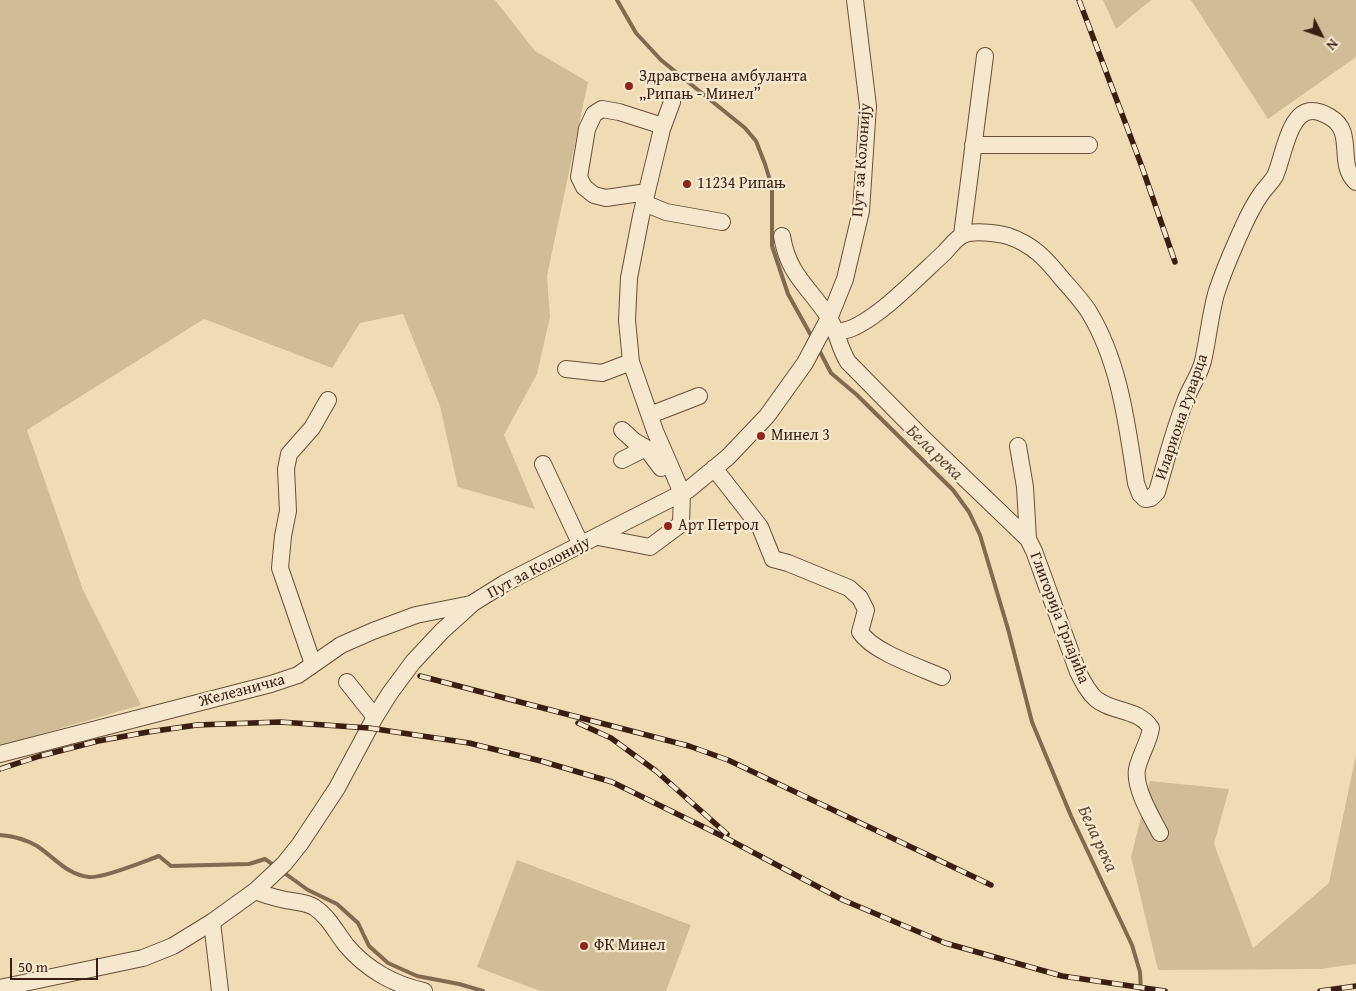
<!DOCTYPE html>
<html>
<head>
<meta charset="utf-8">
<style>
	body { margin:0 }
	#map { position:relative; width:1356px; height:991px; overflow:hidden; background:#f0dcb4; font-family:"Gentium Book Plus",serif }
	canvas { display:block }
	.north { position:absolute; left:1296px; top:10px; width:50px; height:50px; -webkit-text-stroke:4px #f5e8ce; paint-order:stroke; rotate:131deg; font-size:14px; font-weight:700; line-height:20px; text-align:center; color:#3a1e12 }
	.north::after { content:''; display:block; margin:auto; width:18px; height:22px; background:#3a1e12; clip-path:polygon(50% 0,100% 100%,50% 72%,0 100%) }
	.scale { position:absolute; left:10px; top:958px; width:88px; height:22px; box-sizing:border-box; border:2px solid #3a1e12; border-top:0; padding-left:6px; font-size:15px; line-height:18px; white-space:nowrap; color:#3a1e12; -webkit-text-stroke:4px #f5e8ce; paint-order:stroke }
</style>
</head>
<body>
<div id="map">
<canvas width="1356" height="991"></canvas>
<div class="north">N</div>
<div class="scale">50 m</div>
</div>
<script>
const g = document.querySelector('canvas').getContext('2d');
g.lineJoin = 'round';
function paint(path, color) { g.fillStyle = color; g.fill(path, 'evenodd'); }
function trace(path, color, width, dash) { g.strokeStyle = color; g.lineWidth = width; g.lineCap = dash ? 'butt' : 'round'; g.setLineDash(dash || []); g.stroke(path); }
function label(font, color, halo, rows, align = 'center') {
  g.font = font + ' "Gentium Book Plus",serif'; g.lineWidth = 4.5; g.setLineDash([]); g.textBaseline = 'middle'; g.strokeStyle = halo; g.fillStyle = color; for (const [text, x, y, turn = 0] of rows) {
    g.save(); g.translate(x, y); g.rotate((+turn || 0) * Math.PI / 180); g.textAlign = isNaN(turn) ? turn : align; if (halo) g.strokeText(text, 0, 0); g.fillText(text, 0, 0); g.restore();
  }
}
paint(new Path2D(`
	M0,0H495L535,51L588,82L547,276L550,317L537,374L504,435L535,509L458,487L440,406L403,314L360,323L332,368L204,319L27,430L83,590L141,705L0,746Z
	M1103,0H1151L1116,29Z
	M1191,0H1356V57L1268,119Z
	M1356,755V964L1320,969L1158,970L1131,857L1150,781L1229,789L1214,844L1253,948L1329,883Z
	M517,860L691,925L666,991H540L477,967Z`), '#d1bc98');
trace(new Path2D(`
	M617,0L636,33L661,60L745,128L756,141L765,164L772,187V246L788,294L813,339
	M818,348L831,373L857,395L953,490L969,512L980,535L1008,629L1032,722L1071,816L1132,945L1140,972L1141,991
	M0,835C13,836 25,839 37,846C54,857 67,875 89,877C102,879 145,861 159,856L171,866L249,864L265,859L275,866
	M283,872L308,890L337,904L358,923L369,946L388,963L417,976L459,984L483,991`), '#826952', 4);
const minor = new Path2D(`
	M973,145H1089
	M647,192L606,198L594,195L584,187L579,177L587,129L594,114L602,109L619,112L663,126
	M644,203L666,212L722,222
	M962,235L985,56
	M782,236C788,274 808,286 828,316C837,330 839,348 848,362L926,441L1028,539L1034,551L1078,672C1083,682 1088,692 1096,699C1113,713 1138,708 1151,728C1149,742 1140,755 1137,769C1134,788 1151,816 1160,833
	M835,332C840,331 845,331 850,329C880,317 919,276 944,253C949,248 956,238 963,235C972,230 997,233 1008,236C1034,245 1046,259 1063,280C1072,290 1082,301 1089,312C1120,363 1127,425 1136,483L1140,494L1145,499L1151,498L1157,492C1166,461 1174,429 1186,399C1191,386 1200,374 1203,361C1208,339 1210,316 1216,294C1223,272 1233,249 1243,227C1248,216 1254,204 1261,194C1265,188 1271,183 1275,176C1283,160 1288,111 1312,111C1319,111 1325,114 1330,117C1356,132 1336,164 1356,182
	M566,369L602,373L631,362
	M650,415L699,396
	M622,430L634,441L646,448L661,468
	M1018,446L1025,487L1028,539
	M622,460L646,448
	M543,464L581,545
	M714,468L760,527L773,559L788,563L849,588L860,598L866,610L860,632C873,652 919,667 942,677
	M598,537L650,547L681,524L682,493L655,431L631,362L627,320L629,278L641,216L662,129L672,102
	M313,664L280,568L283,536L288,511L286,469L289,454L312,428L328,400
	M347,682L375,717
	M0,754L271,684L298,675L341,645L373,631L416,615L471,604
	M255,891C263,894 272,897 281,899C292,902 304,901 314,907C328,916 336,932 346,945C366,969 394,985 424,991
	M212,922L220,991
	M0,988L143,958L173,946L212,922L255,891L284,864L300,844L337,788L375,717L390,693L413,662L442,631L473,603L505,583L688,490L728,457L767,416L805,363L831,314L845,279L861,211L868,106L855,0`);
trace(minor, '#684e3a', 18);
trace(minor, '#f5e8ce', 16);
const rail = new Path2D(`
	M1079,0L1142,167L1175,262
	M420,676L689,746L728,760L991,885
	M578,723L611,738L656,771L727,834
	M0,769L40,756L98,741L148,732L197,725L280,722L369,728L469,743L541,761L612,782L724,837L843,900L945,943L1062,976L1165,991
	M1320,991L1356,986`);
trace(rail, '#3a1e12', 5.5);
trace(rail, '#f5e8ce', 4, [11]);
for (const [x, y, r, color] of [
	[629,86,5,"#8f2418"],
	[687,184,5,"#8f2418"],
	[761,436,5,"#8f2418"],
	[668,526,5,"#8f2418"],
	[584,946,5,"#8f2418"]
]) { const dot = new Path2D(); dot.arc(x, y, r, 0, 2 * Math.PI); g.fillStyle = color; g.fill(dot); trace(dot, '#f5e8ce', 2); }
label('16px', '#3a1e12', '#f5e8ce', [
	["Здравствена амбуланта",639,77],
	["„Рипањ - Минел”",639,95],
	["11234 Рипањ",697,184],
	["Минел 3",771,436],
	["Арт Петрол",678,526],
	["ФК Минел",594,946]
], 'left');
label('16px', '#3a1e12', '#f5e8ce', [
	["Пут за Колонију",862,160,-86],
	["Илариона Руварца",1182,417,-71],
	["Пут за Колонију",539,568,-28],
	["Глигорија Трлајића",1059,618,69],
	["Железничка",242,691,-15]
]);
label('italic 18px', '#644a37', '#f5e8ce', [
	["Бела река",934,453,44],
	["Бела река",1097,839,65]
]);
</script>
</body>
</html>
